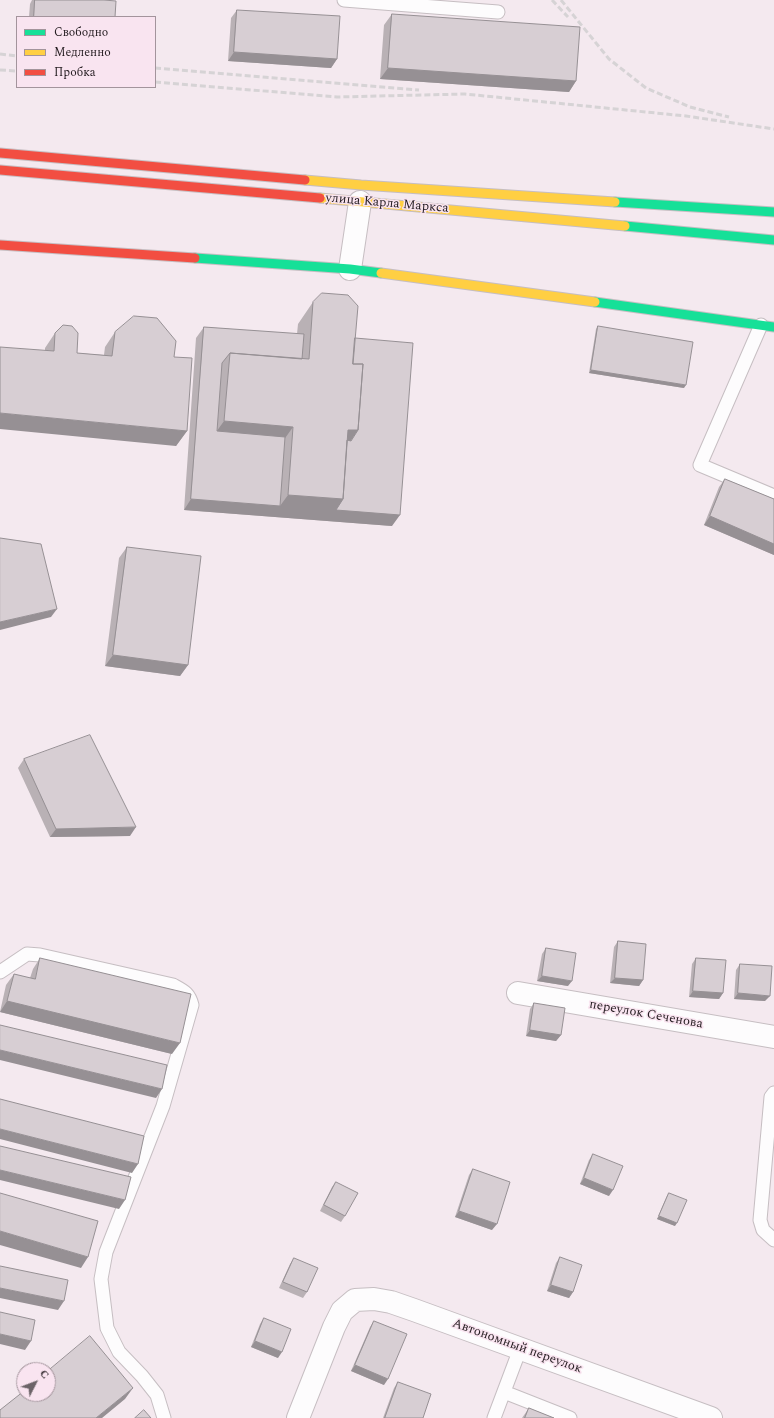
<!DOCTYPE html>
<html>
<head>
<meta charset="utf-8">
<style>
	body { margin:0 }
	#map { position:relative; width:774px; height:1418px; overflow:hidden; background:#f4e9ef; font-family:Spectral,serif }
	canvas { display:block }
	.legend { position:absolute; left:16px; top:16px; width:140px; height:72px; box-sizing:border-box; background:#f9e4f0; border:1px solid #a3949c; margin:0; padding:5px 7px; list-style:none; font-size:12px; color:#231b1f }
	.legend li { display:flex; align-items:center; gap:8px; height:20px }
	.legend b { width:20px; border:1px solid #a3949c }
	.north { position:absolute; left:16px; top:1362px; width:40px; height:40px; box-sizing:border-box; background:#f9e4f0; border:1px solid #a3949c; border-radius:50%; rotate:48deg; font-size:11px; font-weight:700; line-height:16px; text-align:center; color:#231b1f }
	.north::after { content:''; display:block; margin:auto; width:14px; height:18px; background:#6c6368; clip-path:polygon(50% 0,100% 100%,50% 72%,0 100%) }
</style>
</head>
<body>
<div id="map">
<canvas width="774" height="1418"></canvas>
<ul class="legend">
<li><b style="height:5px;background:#16e098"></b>Свободно</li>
<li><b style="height:5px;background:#ffcf43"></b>Медленно</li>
<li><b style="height:5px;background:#f24e42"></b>Пробка</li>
</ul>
<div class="north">С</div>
</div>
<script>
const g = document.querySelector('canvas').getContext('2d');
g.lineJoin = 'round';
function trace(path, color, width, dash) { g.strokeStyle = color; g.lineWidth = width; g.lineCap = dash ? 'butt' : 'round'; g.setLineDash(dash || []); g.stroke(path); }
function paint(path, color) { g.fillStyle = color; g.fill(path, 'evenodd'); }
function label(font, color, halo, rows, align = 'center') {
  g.font = font + ' Spectral,serif'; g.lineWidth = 3; g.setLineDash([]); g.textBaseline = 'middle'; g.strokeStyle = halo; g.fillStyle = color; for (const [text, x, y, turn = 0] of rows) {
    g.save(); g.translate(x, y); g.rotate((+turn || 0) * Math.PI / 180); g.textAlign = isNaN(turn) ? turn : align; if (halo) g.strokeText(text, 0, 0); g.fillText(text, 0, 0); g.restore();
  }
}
const lane = new Path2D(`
	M344,0L498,12
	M761,325L700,465L774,496
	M0,972L27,954L40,955L173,985C184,991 189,993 192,1005L163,1106L106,1252L101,1279L107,1328L119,1352L142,1376L157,1395L164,1418
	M774,1093L771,1097L760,1220L763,1230L774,1240
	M504,1392L570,1418
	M494,1418L520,1349`);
const street = new Path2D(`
	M350,269L360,202
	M518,993L774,1037
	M298,1418L334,1327L342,1311L355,1300L374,1299L391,1302L414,1310L711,1418`);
const fast = new Path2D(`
	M615,202L774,212
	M625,226L774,240
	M195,258L350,269L381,273
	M595,302L774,327`);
const slow = new Path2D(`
	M305,180L361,185L615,202
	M320,198L625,226
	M381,273L595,302`);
const jam = new Path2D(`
	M0,153L305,180
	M0,170L320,198
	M0,245L195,258`);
trace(lane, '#c6bec2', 15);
trace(street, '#c6bec2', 24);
trace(fast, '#c6bec2', 11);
trace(slow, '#c6bec2', 11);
trace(jam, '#c6bec2', 11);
trace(lane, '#fdfcfd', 13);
trace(street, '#fdfcfd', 22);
trace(fast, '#16e098', 9);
trace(slow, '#ffcf43', 9);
trace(jam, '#f24e42', 9);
trace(new Path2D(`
	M552,0L568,17
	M561,0L609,59L646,88L690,107L729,117
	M0,54L17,56
	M155,68L419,90
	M0,70L17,71
	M155,82L337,97L465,94L686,116L774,129`), '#d6d3d5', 3, [6, 3]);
paint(new Path2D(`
	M32,0H104L115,17H29L30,4Z
	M237,10L337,59L331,68L228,61L231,18Z
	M392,14L576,81L569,92L380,79L384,25Z
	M313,302L355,338L392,526L184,510L196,338L204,327L297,334L298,324Z
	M598,326L684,388L589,373L596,329Z
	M115,332L174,357L187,431L176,446L45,351V348L55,333L77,353L104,355L105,347Z
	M725,479L774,499V555L704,525L719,487Z
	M127,547L188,665L180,676L105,666L119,558Z
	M24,759L130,836L50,837L18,768Z
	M618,941L643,980L639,986L610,983L614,947Z
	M546,948L568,986L537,981L542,954Z
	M40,958L172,1054L0,1012L6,985L14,974L30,978L33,969Z
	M696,958L723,993L719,999L689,997L692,964Z
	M740,964L765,1001L734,999L736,970Z
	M534,1003L561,1035L556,1041L526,1036L530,1009Z
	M593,1154L609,1196L580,1184L589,1160Z
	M473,1169L492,1230L455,1217L469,1175Z
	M336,1182L345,1216L341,1222L320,1211L332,1187Z
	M669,1193L675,1226L657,1219L667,1196Z
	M560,1257L573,1292L569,1298L547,1291L556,1263Z
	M294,1258L307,1292L303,1298L279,1288L290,1264Z
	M264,1318L278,1358L251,1347L260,1324Z
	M374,1321L384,1385L351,1371L370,1327Z
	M398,1382L423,1418H383L394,1388Z
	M529,1408L554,1418H522Z`), '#b9b1b5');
paint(new Path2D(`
	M234,52L337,59L331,68L228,61Z
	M388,68L576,81L569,92L380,79Z
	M591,370L686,385L684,388L589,373Z
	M0,413L187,431L176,446L0,429Z
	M224,421L293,427L278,448L209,442Z
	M348,430H358L343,452Z
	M288,495L343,499L400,515L392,526L184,510L191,499L280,506Z
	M710,516L774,544V555L704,525Z
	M57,609L51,617L0,630V622Z
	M113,655L188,665L180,676L105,666Z
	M136,827L130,836L50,837L56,829Z
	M542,976L572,981L568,986L537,981Z
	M615,978L643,980L639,986L610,983Z
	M693,991L723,993L719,999L689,997Z
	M738,993L770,996L765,1001L734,999Z
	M7,1001L180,1043L172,1054L0,1012Z
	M530,1030L561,1035L556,1041L526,1036Z
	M0,1050L162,1089L156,1098L0,1060Z
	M0,1129L138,1164L132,1173L0,1139Z
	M0,1170L125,1200L119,1209L0,1180Z
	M584,1178L613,1190L609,1196L580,1184Z
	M459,1211L497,1224L492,1230L455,1217Z
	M659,1216L677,1223L675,1226L657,1219Z
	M0,1231L88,1257L81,1268L0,1245Z
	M551,1285L573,1292L569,1298L547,1291Z
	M0,1288L64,1301L58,1310L0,1298Z
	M0,1334L31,1341L25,1350L0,1344Z
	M255,1341L282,1352L278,1358L251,1347Z
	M355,1365L388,1379L384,1385L351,1371Z
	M133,1388L125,1399L102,1418H96Z`), '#969094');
const building = new Path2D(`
	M35,0H104L116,1L115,17H34Z
	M237,10L340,16L337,59L234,52Z
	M392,14L580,27L576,81L388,68Z
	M322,293L348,295L358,306L353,364H363L358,430H348L343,499L288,495L293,427L224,421L230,353L309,359L313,302Z
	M134,316L157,318L176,341L174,357L192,358L187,431L0,413V347L54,351L55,333L63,325L72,326L78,333L77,353L112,356L115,332Z
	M598,326L693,342L686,385L591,370Z
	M204,327L304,334L302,359L230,353L222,363L217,431L285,437L280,506L191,499Z
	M355,338L413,343L400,515L336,510L343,499L347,440L351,441L358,430L363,364H353Z
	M725,479L774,499V544L710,516Z
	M0,538L41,544L57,609L0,622Z
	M127,547L201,556L188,665L113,655Z
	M90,735L136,827L56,829L24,759Z
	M618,941L646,944L643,980L615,978Z
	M546,948L576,953L572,981L542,976Z
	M40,958L191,994L180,1043L7,1001L14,974L35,979Z
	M696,958L726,960L723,993L693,991Z
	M740,964L772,966L770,996L738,993Z
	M534,1003L565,1008L561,1035L530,1030Z
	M0,1025L167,1065L162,1089L0,1050Z
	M0,1099L144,1136L138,1164L0,1129Z
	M0,1146L131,1177L125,1200L0,1170Z
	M593,1154L623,1166L613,1190L584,1178Z
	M473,1169L510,1182L497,1224L459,1211Z
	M336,1182L358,1193L345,1216L324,1205Z
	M0,1193L98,1221L88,1257L0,1231Z
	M669,1193L687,1200L677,1223L659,1216Z
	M560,1257L582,1265L573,1292L551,1285Z
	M294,1258L318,1268L307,1292L283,1282Z
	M0,1266L68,1280L64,1301L0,1288Z
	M0,1312L35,1320L31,1341L0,1334Z
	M264,1318L291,1329L282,1352L255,1341Z
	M374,1321L407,1334L388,1379L355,1365Z
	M90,1336L133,1388L96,1418H0V1410L24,1391V1394H48V1371Z
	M398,1382L431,1394L423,1418H385Z
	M529,1408L554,1418H525Z
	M144,1410L151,1418H135Z`);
paint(building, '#d7ced3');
trace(building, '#969094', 1);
label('13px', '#231b1f', '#f9e4f0', [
	["улица Карла Маркса",387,204,5],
	["переулок Сеченова",646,1015,10],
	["Автономный переулок",517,1347,20]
]);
</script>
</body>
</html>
